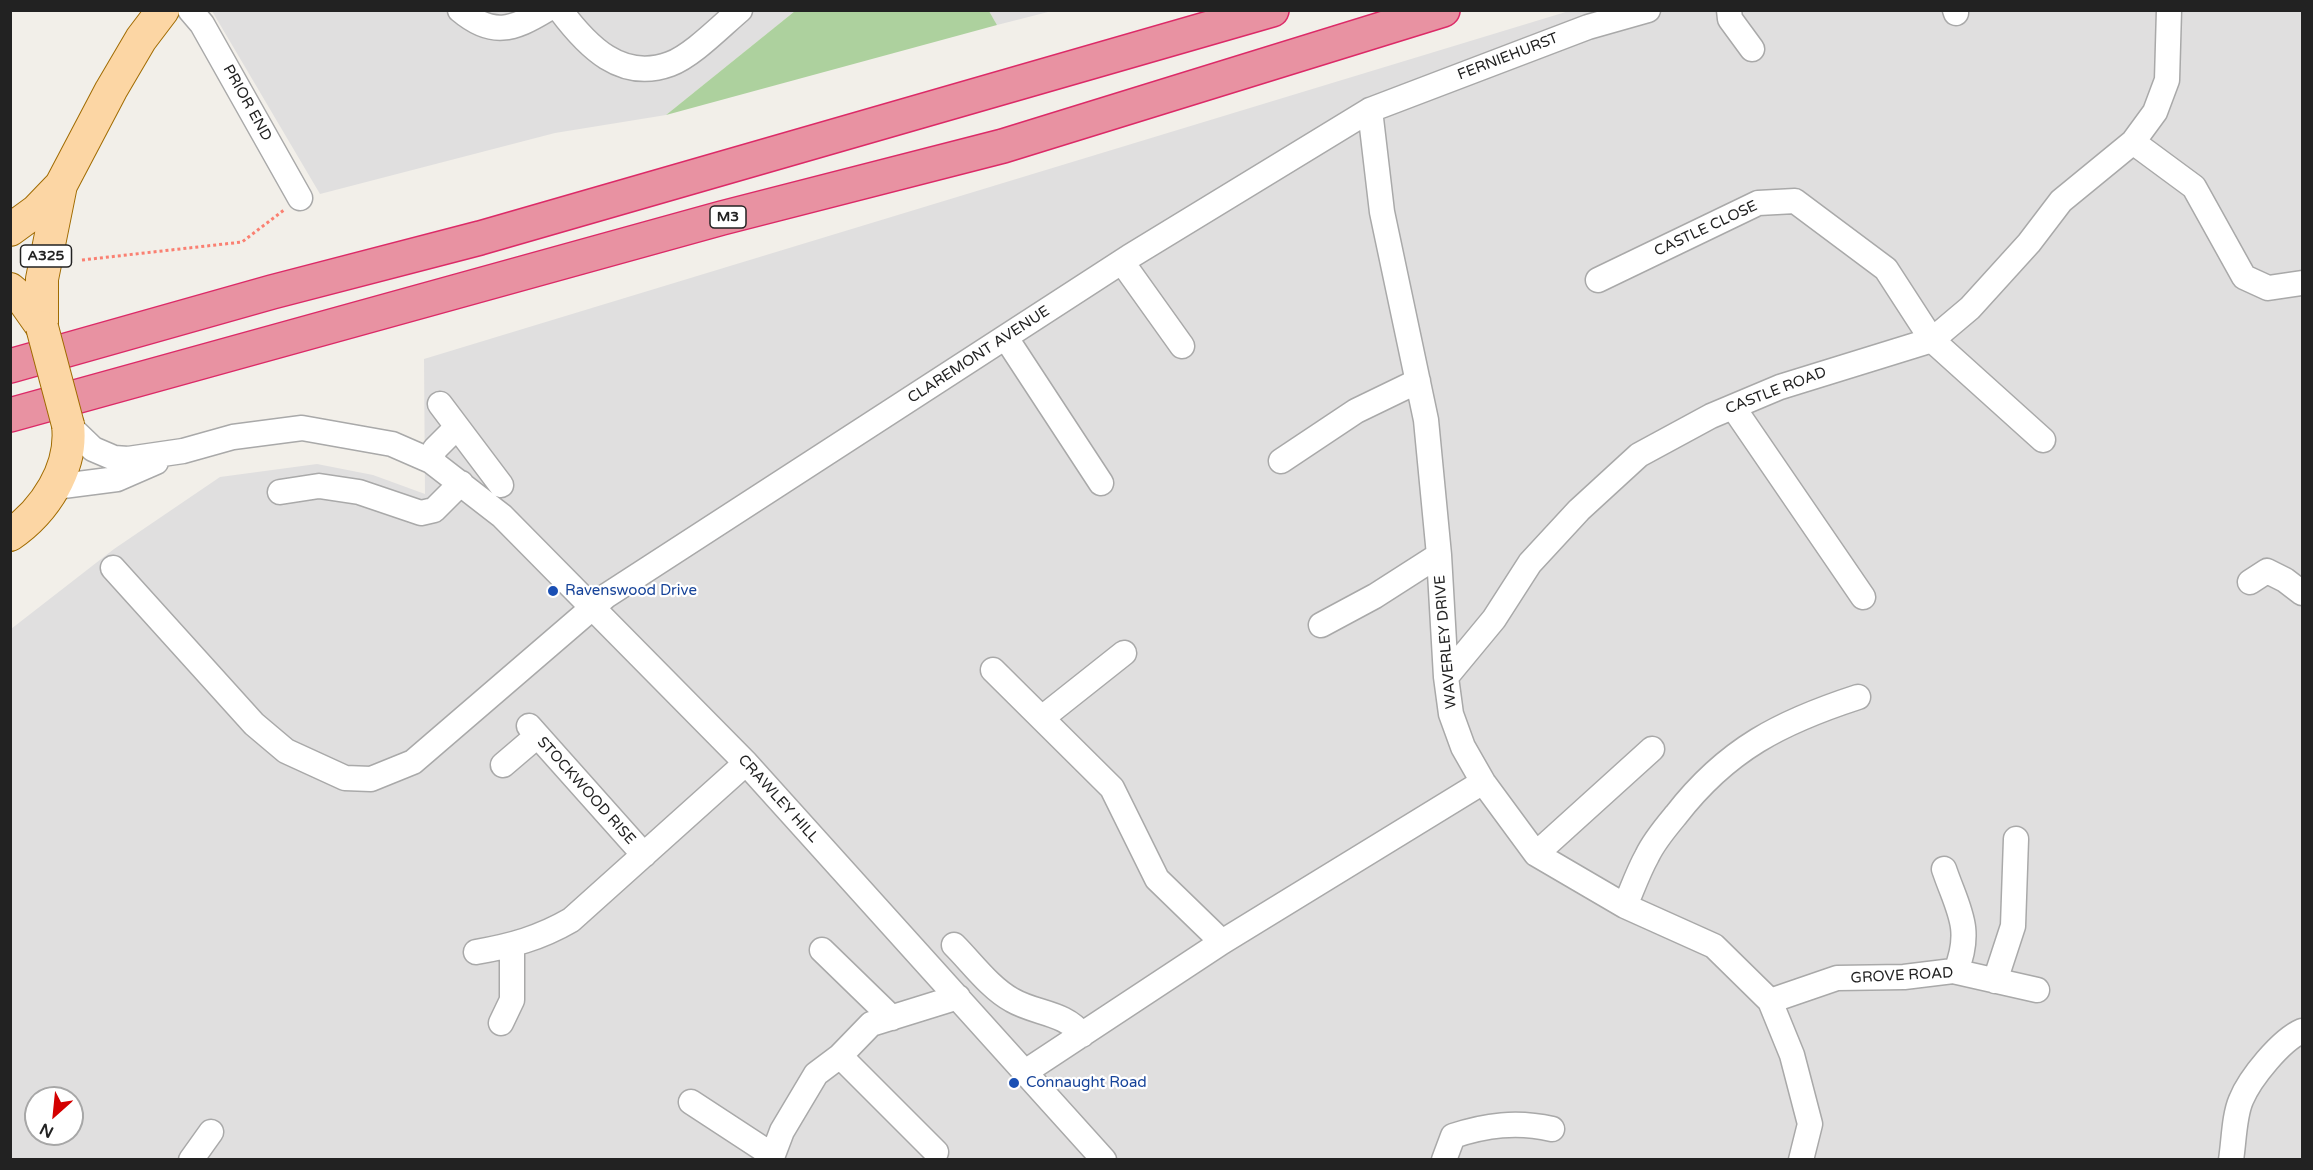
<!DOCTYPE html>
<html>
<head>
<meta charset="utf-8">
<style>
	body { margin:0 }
	#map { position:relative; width:2313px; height:1170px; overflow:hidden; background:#f2efe9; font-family:"Varela Round",sans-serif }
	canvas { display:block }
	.frame { position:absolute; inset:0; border:12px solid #222; pointer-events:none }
	.north { position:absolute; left:24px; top:1086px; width:60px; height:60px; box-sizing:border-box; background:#fff; border:2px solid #a7a7a7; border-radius:50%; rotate:207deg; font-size:16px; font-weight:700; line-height:24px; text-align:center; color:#222 }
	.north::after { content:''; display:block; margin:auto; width:21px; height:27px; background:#d40000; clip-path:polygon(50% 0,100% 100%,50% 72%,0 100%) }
</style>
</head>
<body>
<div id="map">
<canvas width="2313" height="1170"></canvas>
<div class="frame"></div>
<div class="north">N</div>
</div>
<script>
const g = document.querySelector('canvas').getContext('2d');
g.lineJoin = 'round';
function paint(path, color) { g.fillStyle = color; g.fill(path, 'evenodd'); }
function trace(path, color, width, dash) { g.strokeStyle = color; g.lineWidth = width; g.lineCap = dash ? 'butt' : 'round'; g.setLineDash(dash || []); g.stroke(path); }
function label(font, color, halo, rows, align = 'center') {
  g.font = font + ' "Varela Round",sans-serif'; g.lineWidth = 4.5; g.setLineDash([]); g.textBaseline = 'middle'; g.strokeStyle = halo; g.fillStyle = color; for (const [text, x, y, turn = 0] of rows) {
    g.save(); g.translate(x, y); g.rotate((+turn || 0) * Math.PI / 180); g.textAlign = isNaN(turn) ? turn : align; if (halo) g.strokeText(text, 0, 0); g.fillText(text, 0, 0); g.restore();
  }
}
paint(new Path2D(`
	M212,11H795L666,115L555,133L320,194Z
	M989,11H1052L997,25Z
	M1569,11H2302V1159L11,1160V629L114,549L220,477L317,464L373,475L425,494L424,359ZM36,1098H72V1134H36Z`), '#e0dfdf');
paint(new Path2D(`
	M795,11H989L997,25L666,115Z`), '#add19e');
const minor = new Path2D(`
	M190,10L202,24L300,198
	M460,10C492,37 513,30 546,10
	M560,10C587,46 621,82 670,64C692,56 721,26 740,10
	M1729,10L1730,19L1752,49
	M1955,10L1956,13
	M1370,110L1382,212L1426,420L1439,555L1446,677L1451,714L1463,747L1483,782L1536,854L1625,906L1714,946L1770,1001L1792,1055L1810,1124L1801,1160
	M2133,142L2194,187L2244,277L2268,288L2302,283
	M1122,262L1182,346
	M1598,280L1758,203L1795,201L1886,269L1932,340L2043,440
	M1006,338L1101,483
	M440,404L501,485
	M1733,407L1863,597
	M68,425L93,449L114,458L128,459L183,451L233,437L302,428L392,444L431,461L502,516L746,763L1104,1160
	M431,461L435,449L457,427
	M1281,461L1356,411L1418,381
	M55,487L117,479L156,462
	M280,492L319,486L359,492L421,513L434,510L461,483
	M113,568L254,724L286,751L345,778L371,779L413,762L606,596L1129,257L1370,110L1588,27L1648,10
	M2250,582L2267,571L2285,580L2302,593
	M1321,625L1375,596L1439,555
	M993,670L1112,788L1157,879L1222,942
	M1446,677L1494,619L1530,563L1579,510L1639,455L1711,416L1780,387L1932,340L1970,308L2029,243L2061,201L2133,142L2155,112L2167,80L2169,10
	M1042,718L1124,653
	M529,726L644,855
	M503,765L537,736
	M1536,854L1652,749
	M1944,869C1958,910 1973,928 1956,971
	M1625,906C1632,890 1638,872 1647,856C1654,841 1666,827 1676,815C1727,749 1781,722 1858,697
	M954,945C972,963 990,988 1012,1000C1036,1014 1065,1012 1082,1035
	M822,950L892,1018
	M476,952C511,946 540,938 571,920L746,763
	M1995,981L2013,926L2016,839
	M1770,1001L1837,978L1904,977L1953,971L2037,990
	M501,1023L512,1000V946
	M840,1056L936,1152
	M1025,1072L1222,942L1483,782
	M691,1102L772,1155
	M191,1160L211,1132
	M771,1160L782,1131L816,1074L840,1056L871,1024L958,997
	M1444,1160L1453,1136C1486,1125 1517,1121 1552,1129
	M2231,1160C2234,1141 2234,1116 2241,1100C2250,1078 2281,1040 2302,1031`);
const major = new Path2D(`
	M10,230L36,211L61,185
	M10,289L23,300L42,327
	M42,327V279L61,185L111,90L141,39L163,10
	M10,535C45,511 73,468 68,425`);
const highway = new Path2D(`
	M10,366L272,292L480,238L1272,10
	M10,415L722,218L1003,146L1443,10`);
trace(minor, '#a9a9a9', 27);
trace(major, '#a06b00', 34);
trace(highway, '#dc2a67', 36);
trace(new Path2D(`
	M82,260L242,242L284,210`), '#fa8072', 3, [3, 3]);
trace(minor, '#fff', 24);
trace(major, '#fcd6a4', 32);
trace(highway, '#e892a2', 33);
const majorBridge = new Path2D(`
	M42,327L68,425`);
trace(majorBridge, '#a06b00', 34, []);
trace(majorBridge, '#fcd6a4', 32);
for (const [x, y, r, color] of [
	[553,591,6,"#1a4fb4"],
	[1014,1083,6,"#1a4fb4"]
]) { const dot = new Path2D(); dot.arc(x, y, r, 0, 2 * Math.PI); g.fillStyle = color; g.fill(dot); trace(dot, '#fff', 2); }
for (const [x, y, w] of [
	[728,217,36],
	[46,256,51]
]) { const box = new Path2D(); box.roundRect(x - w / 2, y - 11, w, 22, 4.5); g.fillStyle = '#fff'; g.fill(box); trace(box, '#222', 1.5); }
label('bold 14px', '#222', null, [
	["M3",728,217],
	["A325",46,256]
]);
label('15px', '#222', '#fff', [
	["FERNIEHURST",1508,57,-21],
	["PRIOR END",247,103,61],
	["CASTLE CLOSE",1706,229,-25],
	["CLAREMONT AVENUE",979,355,-33],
	["CASTLE ROAD",1776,391,-21],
	["WAVERLEY DRIVE",1446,642,-95],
	["STOCKWOOD RISE",586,791,48],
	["CRAWLEY HILL",778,799,48],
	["GROVE ROAD",1902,976,-3]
]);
label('15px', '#164399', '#fff', [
	["Ravenswood Drive",565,591],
	["Connaught Road",1026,1083]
], 'left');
</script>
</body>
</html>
